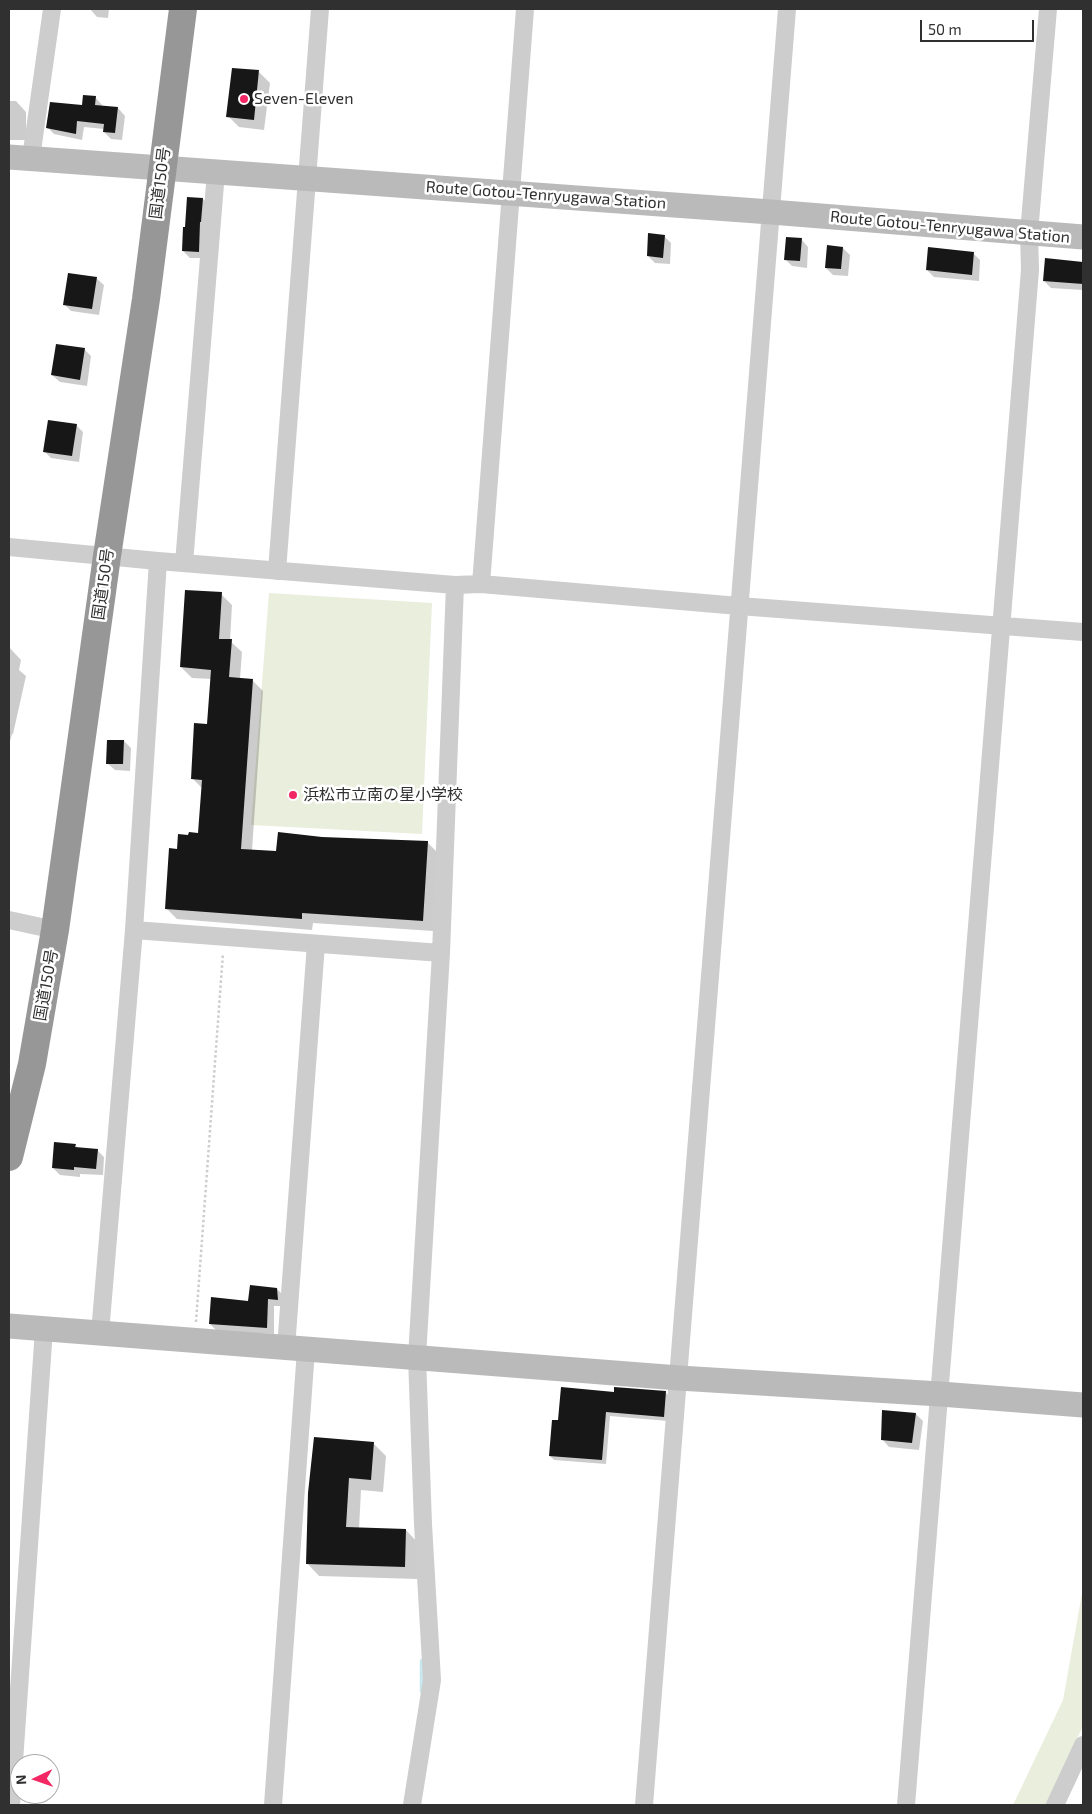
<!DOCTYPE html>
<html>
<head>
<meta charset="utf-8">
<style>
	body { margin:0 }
	#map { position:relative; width:1092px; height:1814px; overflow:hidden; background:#fff; font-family:"Exo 2",sans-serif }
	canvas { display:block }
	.frame { position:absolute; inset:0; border:10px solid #303030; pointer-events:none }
	.north { position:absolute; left:10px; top:1754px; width:50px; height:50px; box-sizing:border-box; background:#fff; border:1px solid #acacac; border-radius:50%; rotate:267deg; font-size:14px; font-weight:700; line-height:20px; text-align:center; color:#303030 }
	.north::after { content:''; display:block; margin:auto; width:18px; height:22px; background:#f22763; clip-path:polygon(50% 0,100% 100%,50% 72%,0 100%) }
	.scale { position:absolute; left:920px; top:20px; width:114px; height:22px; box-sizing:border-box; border:2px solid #303030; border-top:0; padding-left:6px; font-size:15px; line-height:18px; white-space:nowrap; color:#303030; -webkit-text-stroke:4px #fff; paint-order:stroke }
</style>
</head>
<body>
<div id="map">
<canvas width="1092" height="1814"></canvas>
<div class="frame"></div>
<div class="north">N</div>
<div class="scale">50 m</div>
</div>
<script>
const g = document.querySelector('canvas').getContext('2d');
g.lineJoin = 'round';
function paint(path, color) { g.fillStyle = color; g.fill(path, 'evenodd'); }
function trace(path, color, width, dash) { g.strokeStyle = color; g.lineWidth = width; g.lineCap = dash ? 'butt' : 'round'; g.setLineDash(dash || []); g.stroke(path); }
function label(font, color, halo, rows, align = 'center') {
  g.font = font + ' "Exo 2","Noto Sans JP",sans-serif'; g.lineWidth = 5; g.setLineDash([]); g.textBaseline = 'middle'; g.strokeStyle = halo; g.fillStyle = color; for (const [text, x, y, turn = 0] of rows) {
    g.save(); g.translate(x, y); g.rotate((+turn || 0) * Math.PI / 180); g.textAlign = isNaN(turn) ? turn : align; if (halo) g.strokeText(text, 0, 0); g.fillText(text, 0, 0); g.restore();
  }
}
paint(new Path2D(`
	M269,593L432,603L422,834L251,825Z
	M1083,1588V1726L1046,1805H1013L1063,1700Z`), '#eaeedd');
paint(new Path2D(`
	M90,9H109L108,18L97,17Z
	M259,72L270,83L264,130L239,127L228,116Z
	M95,97L102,105V107L118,108L125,116L122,140L111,139L104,132V129L84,127L82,140L54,134L47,127L83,107Z
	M9,101H16L26,112V140H9Z
	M203,199L210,206L205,258H190L183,251L187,228Z
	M664,236L671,243L670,264L655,263L648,256Z
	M801,239L808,247L807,268L792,266L785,259Z
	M843,248L850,255L848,276L833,275L826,268Z
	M973,253L980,260L979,281L934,277L927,270Z
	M1046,260L1083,263V290L1051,288L1044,281Z
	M96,278L104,285L99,315L71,311L64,304Z
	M84,349L91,356L87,386L60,382L52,375Z
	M76,425L83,432L79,462L51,458L44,451Z
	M221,594L232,605L230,641L242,652L240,679L252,680L263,691L252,850L278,852L322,838L427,842L438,853L433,931L313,923L312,930L177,919L166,908L178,850L199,834L202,788L192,778L208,725L212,679L192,678L181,667Z
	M9,647L21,660L19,670L26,676L13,734H12L9,745Z
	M124,741L131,748L130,771L115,770L107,763Z
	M75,1145L79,1149L97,1150L104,1157L103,1175L80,1174V1177L60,1175L53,1168Z
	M277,1289L284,1296V1306H274V1334L217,1331L210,1324L249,1302Z
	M615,1393H666L670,1397L668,1421L610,1416L606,1464L554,1460L550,1456L559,1421Z
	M916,1414L923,1421L919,1450L889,1447L882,1439Z
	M373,1443L386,1456L383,1492L361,1490L359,1529L406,1530L418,1543L417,1579L319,1576L307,1563L310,1493Z`), '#0003');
trace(new Path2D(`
	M422,1691V1661`), '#c8e8ef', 4.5);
paint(new Path2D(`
	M232,68L259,70L254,120L226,117Z
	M83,95L96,96L95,105L118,107L115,133L103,132L104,124L77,121L76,134L46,128L50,102L82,105Z
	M187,197L203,198L201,222H200L199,252L182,251L183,227H185Z
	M648,233L665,235L663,258L647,256Z
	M786,237L802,238L800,261L784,260Z
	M827,245L843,247L841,269L825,268Z
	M928,247L974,252L972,275L926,270Z
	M1045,258L1083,262V284L1043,281Z
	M68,273L97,277L92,309L63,305Z
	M56,344L85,348L80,380L51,375Z
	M48,420L77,424L72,456L43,452Z
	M185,590L222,592L219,639H232L229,677L253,679L241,849L276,851L278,832L322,837L428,841L423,921L302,913V919L165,909L169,848L177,849L178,834L188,835L189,832L198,833L202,780L191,779L194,723L207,724L211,670L180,667Z
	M107,740H124L123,764H106Z
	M54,1142L76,1144L75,1147L98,1149L96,1169L74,1167V1170L52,1168Z
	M250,1285L277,1288L278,1300L268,1299L267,1328L209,1324L211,1297L248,1301Z
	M561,1387L614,1392V1387L666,1391L664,1417L606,1412L602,1460L549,1456L552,1420H558Z
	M882,1410L916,1413L912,1443L881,1440Z
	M314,1437L374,1442L371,1480L349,1478L346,1527L406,1529L405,1567L306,1564L308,1493Z`), '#171717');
trace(new Path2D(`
	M196,1322L223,953`), '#cdcdcd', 2.5, [2.5, 2.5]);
trace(new Path2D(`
	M31,158L52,9
	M9,547L158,561L455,585L481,584L739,606L1083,632
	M184,563L216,172
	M277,571L320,9
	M481,584L525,9
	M9,920L55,930
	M134,930L441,953
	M100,1333L134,930L158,561
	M286,1348L316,944
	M11,1805L44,1329
	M273,1805L306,1350
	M412,1805L432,1680L423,1524L417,1357L441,953L455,585
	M644,1805L787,9
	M906,1805L1030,270L1029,233L1048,9
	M1055,1805L1083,1745`), '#cdcdcd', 18);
trace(new Path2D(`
	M9,157L771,212L1083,237
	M9,1326L679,1378L940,1394L1083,1405`), '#bababa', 25);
trace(new Path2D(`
	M9,1157L32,1064L55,930L107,556L146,299L183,9`), '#979797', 28);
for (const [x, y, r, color] of [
	[244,99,5,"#f22763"],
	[293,795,5,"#f22763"]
]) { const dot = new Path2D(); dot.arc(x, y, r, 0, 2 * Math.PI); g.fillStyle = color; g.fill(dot); trace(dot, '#fff', 2); }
label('16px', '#303030', '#fff', [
	["Seven-Eleven",254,99],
	["浜松市立南の星小学校",303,795]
], 'left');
label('16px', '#303030', '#fff', [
	["国道150号",160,183,-83],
	["Route Gotou-Tenryugawa Station",546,195,4],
	["Route Gotou-Tenryugawa Station",950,227,5],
	["国道150号",103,584,-82],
	["国道150号",46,985,-80]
]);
</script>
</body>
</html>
